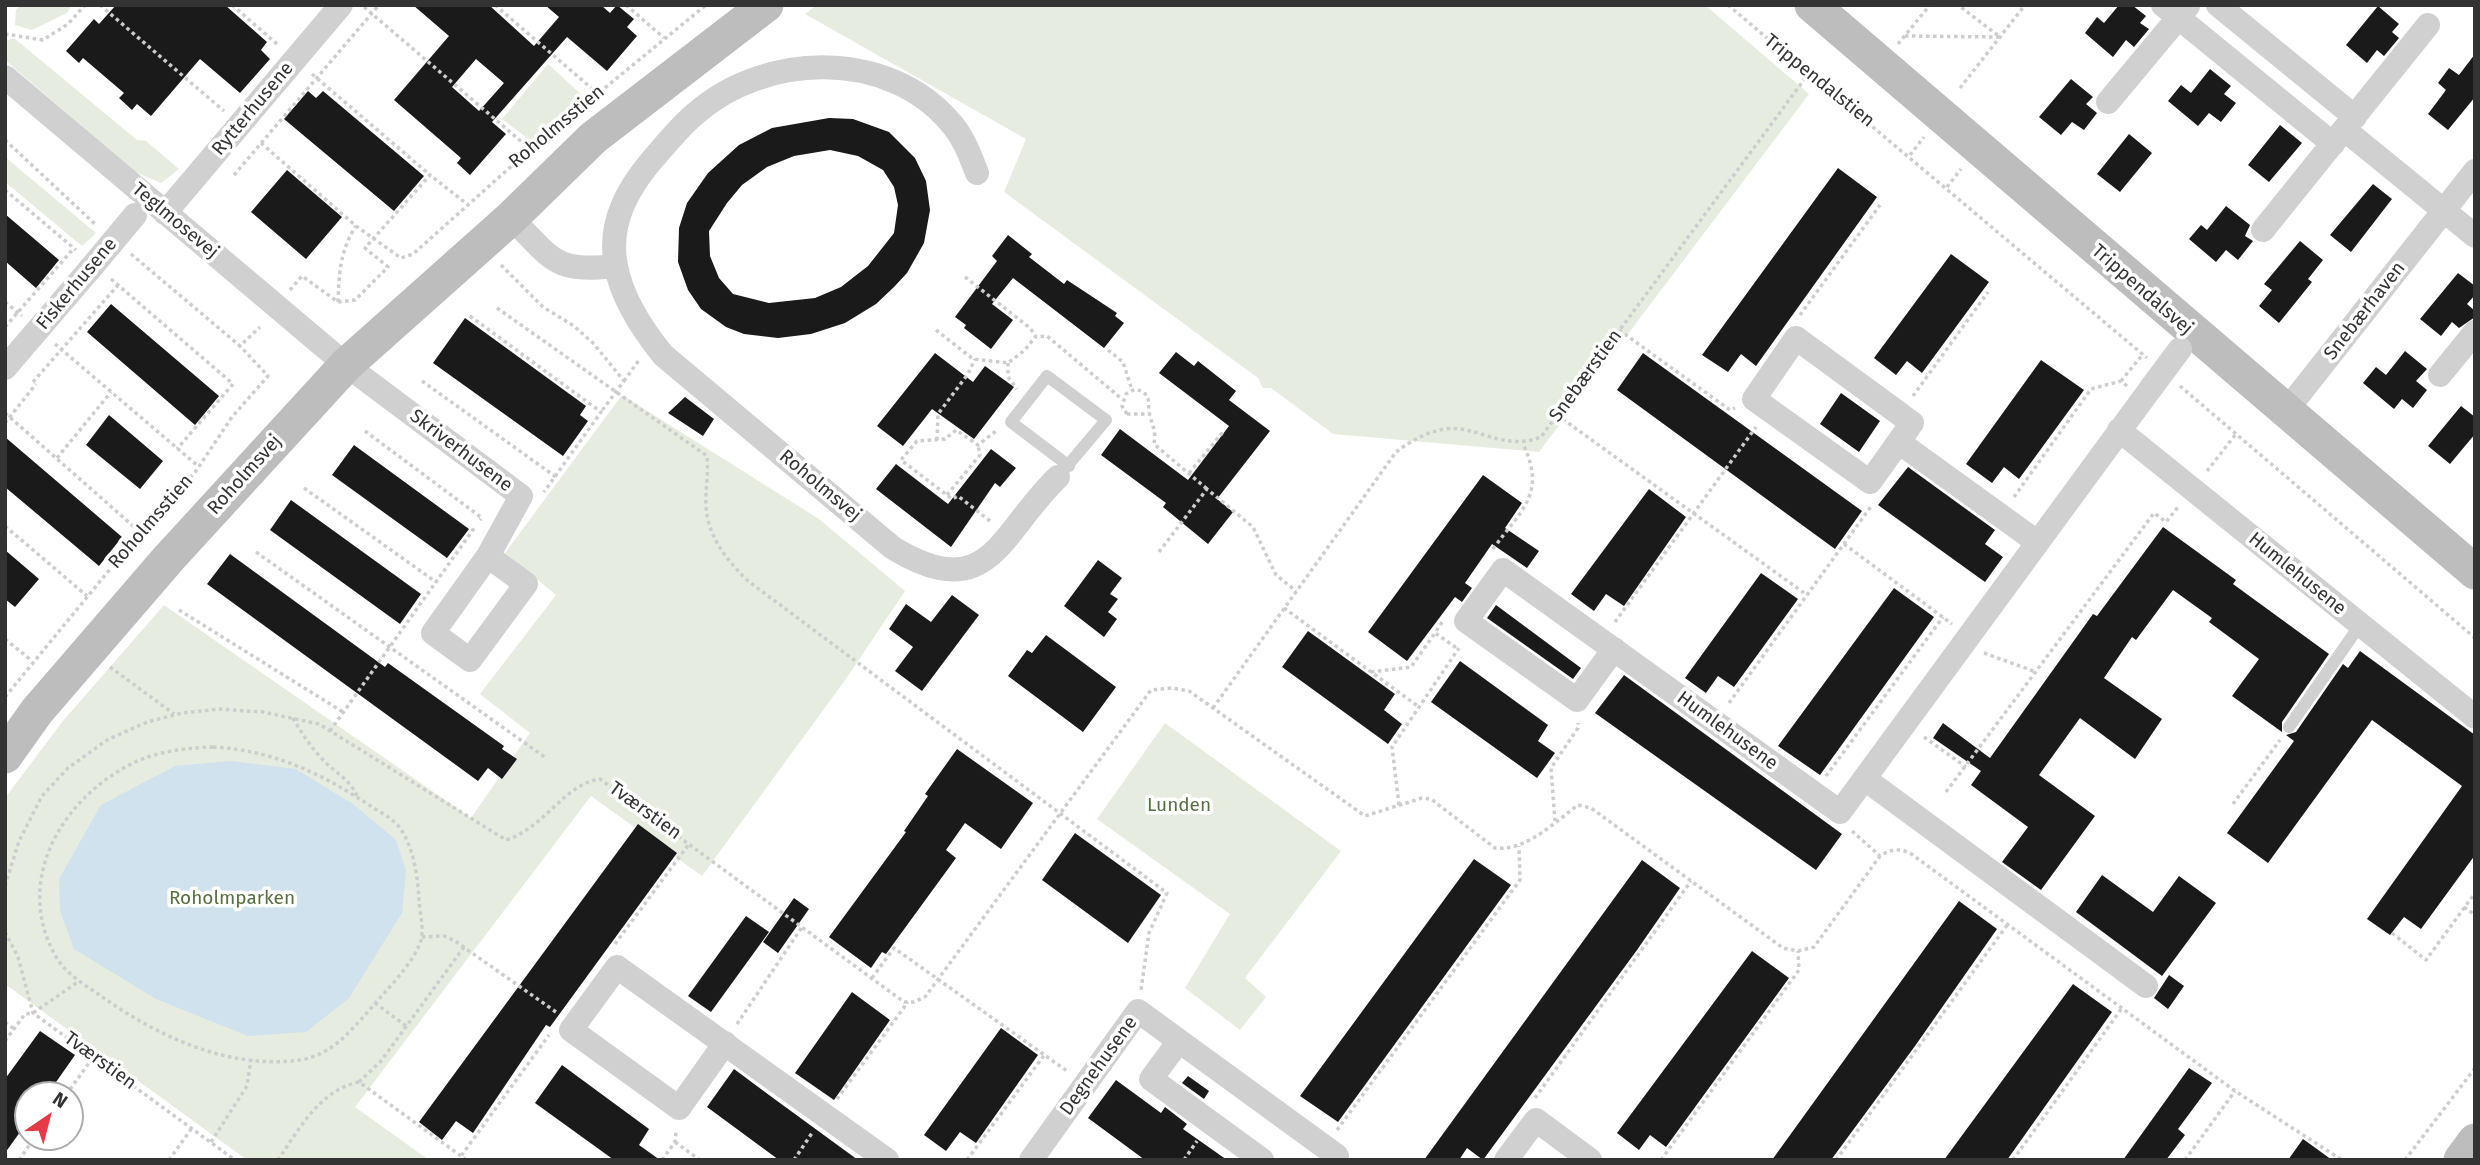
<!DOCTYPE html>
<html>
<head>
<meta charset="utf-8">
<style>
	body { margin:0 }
	#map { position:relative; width:2480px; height:1165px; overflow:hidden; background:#fff; font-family:"Fira Sans",sans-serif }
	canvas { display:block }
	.frame { position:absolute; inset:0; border:7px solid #333; pointer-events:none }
	.north { position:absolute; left:14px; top:1081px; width:70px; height:70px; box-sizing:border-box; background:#fff; border:2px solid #adadad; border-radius:50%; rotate:35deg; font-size:19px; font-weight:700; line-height:28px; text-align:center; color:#333 }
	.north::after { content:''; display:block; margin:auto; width:24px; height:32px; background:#e63946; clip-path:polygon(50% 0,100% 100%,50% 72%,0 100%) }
</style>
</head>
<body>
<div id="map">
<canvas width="2480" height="1165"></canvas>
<div class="frame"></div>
<div class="north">N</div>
</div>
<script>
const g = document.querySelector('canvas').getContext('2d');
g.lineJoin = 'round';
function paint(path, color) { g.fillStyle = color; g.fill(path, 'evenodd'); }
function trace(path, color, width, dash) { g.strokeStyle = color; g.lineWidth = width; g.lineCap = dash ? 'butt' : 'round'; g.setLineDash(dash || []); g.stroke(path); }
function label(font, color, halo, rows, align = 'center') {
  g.font = font + ' "Fira Sans",sans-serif'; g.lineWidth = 7; g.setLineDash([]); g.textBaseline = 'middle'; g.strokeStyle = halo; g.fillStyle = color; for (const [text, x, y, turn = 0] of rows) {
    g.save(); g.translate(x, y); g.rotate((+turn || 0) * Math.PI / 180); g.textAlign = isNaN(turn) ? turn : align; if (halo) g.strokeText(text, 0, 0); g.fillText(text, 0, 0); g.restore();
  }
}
paint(new Path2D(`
	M20,5H72L67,13L32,30L15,25L16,10Z
	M817,5H1705L1809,94L1539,452L1333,434L1271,388H1263L1258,378L1004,192L1026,139L805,14Z
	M14,38L137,140L146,141L179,169L161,183L135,172L5,60V41Z
	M548,64L583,96L531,141L502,119Z
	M5,157L96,233L82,246L5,182Z
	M622,395L819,519L905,591L848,676L702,876L591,796L355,1107L429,1160H247L5,984V798L62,722L164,605L471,818L530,733L480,694L556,595L505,553Z
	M1165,723L1341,851L1245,978L1266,997L1240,1030L1185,988L1230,914L1097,819Z`), '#e6ecdf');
paint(new Path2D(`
	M231,761L296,769L353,804L396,840L406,871L402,913L349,998L306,1032L248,1036L156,999L74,949L60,911L59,879L101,805L175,766Z`), '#cfe2ee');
paint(new Path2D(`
	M116,5H225L267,42L261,50L270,59L240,93L200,59L151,116L137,104L132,110L119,98L124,93L83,58L79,63L66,51L94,19L99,24Z
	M413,5H489L534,46L559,17L545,5H601L610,13L617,5L634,19L627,27L637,36L607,71L567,37L492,122L506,134L470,175L457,163L461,158L394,100L449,36ZM476,59L504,83L479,111L452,87Z
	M2119,5H2132L2146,16L2140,23L2149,29L2134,47L2126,40L2113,57L2085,33L2097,17L2104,23Z
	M2378,6L2399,24L2392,32L2399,38L2384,56L2377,50L2367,63L2346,45Z
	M2475,54V97L2448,130L2428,114L2446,90L2438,83L2449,68L2459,75Z
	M2210,69L2231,86L2224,94L2236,103L2221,122L2209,113L2198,126L2168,101L2181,85L2191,93Z
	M2071,79L2093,97L2086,104L2097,113L2084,130L2072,122L2061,135L2039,117Z
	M308,91L316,98L323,91L424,176L394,211L284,119Z
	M829,118L853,119L889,132L915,158L926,181L930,210L924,243L907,273L894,287L876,304L845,323L811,334L778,338L744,334L726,327L701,309L688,290L678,262L679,228L687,203L708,173L739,145L772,128ZM830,150L858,156L883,170L894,187L898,205L894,233L868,266L841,287L815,298L769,303L733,294L719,278L710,256L709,231L727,203L742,185L767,167L794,156Z
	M2280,125L2302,143L2269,182L2248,165Z
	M2129,134L2152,153L2120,192L2097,174Z
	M1838,168L1877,197L1756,366L1741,354L1728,372L1702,355Z
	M287,170L342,217L306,259L251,212Z
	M2373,184L2392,199L2351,252L2330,235Z
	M2226,206L2250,225L2245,236L2253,241L2238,260L2226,250L2216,262L2189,239L2201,225L2207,230Z
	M5,214L59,260L36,288L5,261Z
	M1008,235L1032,254L1029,257L1064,284L1067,280L1117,313L1115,316L1124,323L1104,348L1013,278L992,304L1013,320L991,349L964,328L966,325L955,317L997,261L992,256Z
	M2300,241L2323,260L2308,279L2312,282L2279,323L2259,306L2272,290L2264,284Z
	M1951,254L1989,282L1922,373L1907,361L1896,375L1874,358Z
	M2458,273L2475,286V295L2467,304L2475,311V317L2459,328L2452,322L2441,336L2420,319Z
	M111,304L219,396L195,425L87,332Z
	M465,318L586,406L580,415L588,421L563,456L433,363Z
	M2405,351L2427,369L2416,381L2427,390L2413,408L2402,399L2394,409L2363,383L2376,367L2386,375Z
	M1176,352L1194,366L1198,361L1236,391L1229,400L1270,431L1217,499L1233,512L1208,544L1163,507L1166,503L1101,455L1120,429L1188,480L1229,426L1159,373Z
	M935,353L973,382L985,366L1014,387L974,439L932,409L903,446L877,426Z
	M1643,353L1862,511L1835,549L1617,390Z
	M2041,360L2084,390L2019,479L2004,467L1992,483L1966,464Z
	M1841,393L1880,421L1859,452L1820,424Z
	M685,397L714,419L703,436L668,413Z
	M2461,406L2475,417V434L2450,464L2428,446Z
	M109,415L163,461L140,489L86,445Z
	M5,437L122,537L99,566L5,487Z
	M354,445L469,529L447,558L332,475Z
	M991,449L1016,468L1000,487L995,483L951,547L876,489L896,464L948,504Z
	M1908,467L1995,530L1985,544L2003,557L1985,582L1878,505Z
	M1483,475L1522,503L1505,528L1539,551L1527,568L1492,544L1465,583L1472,588L1462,602L1455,597L1407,661L1368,632Z
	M1649,489L1686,517L1624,606L1606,594L1594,611L1571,594Z
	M291,500L421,594L400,624L270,530Z
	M2163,527L2236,580L2233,584L2329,654L2282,722V732L2232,696L2259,659L2209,622L2212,618L2173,590L2136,640L2132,637L2104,678L2162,719L2135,759L2080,718L2039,775L2095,816L2041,890L2002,862L2028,827L1971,785L1981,771L1933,738L1943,723L1990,758L2093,614L2097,616Z
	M5,550L39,579L15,607L5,599Z
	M230,554L385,667L388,663L504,746L502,749L517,759L502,779L488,768L478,781L207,584Z
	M1098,560L1122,578L1110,594L1118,599L1108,612L1117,619L1104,637L1064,606Z
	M1761,573L1798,599L1734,687L1718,676L1706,693L1685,678Z
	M1894,588L1934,617L1820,775L1778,746Z
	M952,595L979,615L922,691L895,671L913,647L889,629L906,604L931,622Z
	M1496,605L1581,668L1573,679L1487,618Z
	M1308,631L1395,694L1384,710L1402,724L1388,744L1282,667Z
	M1046,635L1116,687L1083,732L1008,676L1027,650L1032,653Z
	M2360,651L2475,735V855L2421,929L2404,917L2390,935L2367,919L2462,786L2372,720L2268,863L2227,833L2294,741L2286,735L2296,732L2343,664L2348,668Z
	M1460,661L1548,725L1538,741L1555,753L1537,778L1431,702Z
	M1624,675L1842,834L1816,870L1595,713Z
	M957,749L1033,803L1001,849L965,823L946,850L956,858L886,954L882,952L871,968L829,937L906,832L904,831L928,796L925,794Z
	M638,824L677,853L550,1027L546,1025L473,1133L456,1121L442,1140L419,1122Z
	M1075,833L1161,895L1128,943L1042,880Z
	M1474,859L1511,885L1338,1122L1300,1096Z
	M1642,860L1680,888L1637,950L1483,1160L1467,1148L1459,1160H1424Z
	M2102,875L2153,912L2179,876L2216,903L2162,976L2076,912Z
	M794,898L809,909L778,953L763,942Z
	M1959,901L1997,929L1915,1046L1831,1160H1772Z
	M746,916L769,932L711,1012L688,996Z
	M1752,951L1789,978L1666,1147L1650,1135L1639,1150L1617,1133Z
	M2169,975L2184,986L2168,1009L2154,998Z
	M2073,984L2112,1012L2007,1160H1944Z
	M852,992L890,1020L834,1100L795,1073Z
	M1001,1028L1038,1055L976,1143L960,1132L946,1151L924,1135Z
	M40,1031L75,1055L47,1095H28V1121L5,1153V1079Z
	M562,1065L649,1129L639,1145L660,1160H614L535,1103Z
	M2189,1068L2212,1083L2178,1129L2185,1135L2166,1160H2123Z
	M734,1069L769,1095L858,1160H779L707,1107Z
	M1188,1076L1209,1091L1204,1099L1182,1083Z
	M1116,1080L1161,1113L1165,1107L1187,1124L1183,1129L1227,1160H1145L1088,1118Z
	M2303,1139L2310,1144L2332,1160H2288Z`), '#1a1a1a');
trace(new Path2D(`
	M100,5L224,111
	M232,5L277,44
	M495,5L597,93
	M626,5L664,38
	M1728,5L2147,358
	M364,7L530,149
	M5,34L43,40L68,24L85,5
	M1905,36L2000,37L1958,5
	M1898,44L1930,5
	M312,74L430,175
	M1960,88L2025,5
	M5,140L96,225
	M261,143L356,226L401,258L413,254L534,146L706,5
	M1910,155L1924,137
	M234,175L379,5
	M1947,187L1961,169
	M5,190L76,250
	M131,254L240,346L260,327
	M501,265L543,307L574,326L594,344L624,381L601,412
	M965,277L1030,328L1036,337L1047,336L1123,400
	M111,279L233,384L177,449
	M290,290L302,276L338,302L355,300L388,267L365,248L430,175L467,204
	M5,302L22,316
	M338,302C339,273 340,251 356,226
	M497,308L707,456C709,473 705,489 706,506C708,538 727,560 748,581L1167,893L1149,933L1141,990
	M1800,315L1880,205
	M470,316L601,412L544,492
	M5,327L74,248
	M936,330L973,359L1008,363L1025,350L1035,337
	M1619,330L1730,410L1735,408
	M55,344L198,466
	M1108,350L1123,362L1132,390
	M1008,363V377L1017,389
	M422,381L556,477
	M624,381L639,360
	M2121,381L2143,354
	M33,382L118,285
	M2180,386L2475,638
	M1913,396L1988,292
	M5,413L141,533
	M1127,414L1122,406L1126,394L1135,389C1154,394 1146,403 1150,416C1153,428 1156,431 1154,444L1207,489
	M1127,414H1148
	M1557,415L1807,595
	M5,423L36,384
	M365,431L482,518L480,520
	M937,440L938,414L968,374L975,359
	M57,458L111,392
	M2207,471L2236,434
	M1189,473L1223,432
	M304,488L436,582
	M947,495L980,455L978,445
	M2014,497L2091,389L2121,381L2127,386
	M990,521L958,496L952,499L901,460L917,441L945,439L956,430L978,445L996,431
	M5,526L87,596
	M1844,544L1952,624
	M1493,549C1521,510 1547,494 1523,444
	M256,552L546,758
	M1159,552L1207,489L1253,527L1276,575L1296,591
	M1284,608L1419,707
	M179,610L343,712
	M1442,622L1435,633L1458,649
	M1615,622L1756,427
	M5,639L32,661
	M1984,653L2036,672
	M110,667L174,714
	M1371,672L1411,667L1435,633
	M5,697L111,568L196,471L232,417L268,376L240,346
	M1729,703L1872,505
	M1213,708L1396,452C1411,441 1426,432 1445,429C1476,424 1502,452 1541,437L1809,73
	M293,718C302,734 311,747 323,760C335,773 350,779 357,796
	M330,731L475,527
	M1924,737L1966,767
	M213,747C272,750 321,773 369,805C379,812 393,818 400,828C414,848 418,878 419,901C420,913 424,929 421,940C414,963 388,988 373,1006C352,1029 333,1055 300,1060C229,1070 157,1036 101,996C85,985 67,975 56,957C13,881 61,799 133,763C158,751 186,748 213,747Z
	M1826,776L1943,617
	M1946,792L2154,513L2166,522L2178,507
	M2233,804L2280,740
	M1399,805L1392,747L1459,648
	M1555,821L1551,768L1578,728V723
	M1852,831L1880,856
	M5,886L19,841L42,796L68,768L107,740L147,722L182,713L219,709L263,712L319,724L506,840C546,827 564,784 600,779L904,1002H914L925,997L1151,690L1172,688L1189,691L1365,816L1422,798L1431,799L1495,848C1525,852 1555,822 1578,805L1591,808L1783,948L1798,951L1814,947L1880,856C1891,849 1898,848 1910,853L2235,1091L2342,1160
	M2464,907L2475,915
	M5,932L18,957L33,1013L235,1160
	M2392,933L2426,960L2475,893
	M422,937L444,936L455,941L556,1012
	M615,944L689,844
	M872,978L894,948L1067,1071
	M375,1003L406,1026
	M5,1022L14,1029
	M737,1024L802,927
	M5,1041L25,1014L33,1013L79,981
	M359,1082L381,1061L464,947
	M66,1095L94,1056
	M1535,1098L1691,881
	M837,1099L908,1002
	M1337,1130L1520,880L1519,846
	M211,1142L247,1086L251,1059
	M675,1142L700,1160
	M19,1160L35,1137
	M169,1160L192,1128
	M278,1160C299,1129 320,1090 359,1082L461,1156
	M466,1160L461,1156L549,1035
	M662,1160L675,1142L676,1131
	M794,1160L812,1133
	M967,1160L1045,1054
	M1184,1160L1197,1141
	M1661,1160L1799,970L1798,951
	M1836,1160L2008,924
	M2013,1160L2122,1008
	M2185,1160L2235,1091
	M2405,1160L2475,1068`), '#cdcdcd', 3.5, [3.5, 3.5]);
trace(new Path2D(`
	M1058,477L1106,420L1047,376L1011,422L1069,466
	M2289,727L2360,625`), '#d0d0d0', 12);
trace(new Path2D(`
	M2163,5L2333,144
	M2218,5L2355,117
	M5,77L346,365L521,496L488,556L433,633L470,660L526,584L488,556
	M2108,102L2188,6
	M2345,130L2475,236
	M977,173C970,155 963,136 950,122C888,49 765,52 695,114C682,125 670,139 659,152C630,184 607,221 616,266C622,299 642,329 663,355L893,548C990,607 1000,532 1058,477
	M165,213L341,5
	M511,218C553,259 553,273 616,266
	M2263,230L2428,25
	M1796,338L1912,423L1870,482L1754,399Z
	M5,368L90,269
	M2440,375L2475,332
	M2286,411L2475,171
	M2119,430L2475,717
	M1900,443L2037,542
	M1614,649L1577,700L1466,621L1503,570L1840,812L2151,388
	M1865,779L2146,986
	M1179,1041L1151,1079L1262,1160
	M725,1043L679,1108L571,1030L617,967L887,1160
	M1031,1160L1138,1011L1337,1156L1335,1160
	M1506,1160L1536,1120L1590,1160`), '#d0d0d0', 24);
trace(new Path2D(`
	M1812,5L2475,572
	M5,756L37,711L169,558L346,365L511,218L593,138L766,5
	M2461,1160L2475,1141`), '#bdbdbd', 35);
trace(new Path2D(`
	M90,269L135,215
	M2151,388L2180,349`), '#d0d0d0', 24);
label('19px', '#333', '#fff', [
	["Trippendalstien",1819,81,39],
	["Rytterhusene",253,109,-50],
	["Roholmsstien",557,127,-40],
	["Teglmosevej",175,221,40],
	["Fiskerhusene",77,284,-50],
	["Trippendalsvej",2142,290,41],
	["Snebærhaven",2365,311,-52],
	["Snebærstien",1586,376,-54],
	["Skriverhusene",461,451,37],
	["Roholmsvej",245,475,-48],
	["Roholmsvej",820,486,40],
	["Roholmsstien",151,522,-49],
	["Humlehusene",2297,574,39],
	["Humlehusene",1727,731,36],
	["Tværstien",645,811,36],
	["Tværstien",100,1061,36],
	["Degnehusene",1099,1066,-54]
]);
label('19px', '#56703f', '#fff', [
	["Lunden",1179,806],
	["Roholmparken",232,899]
]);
</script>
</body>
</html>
